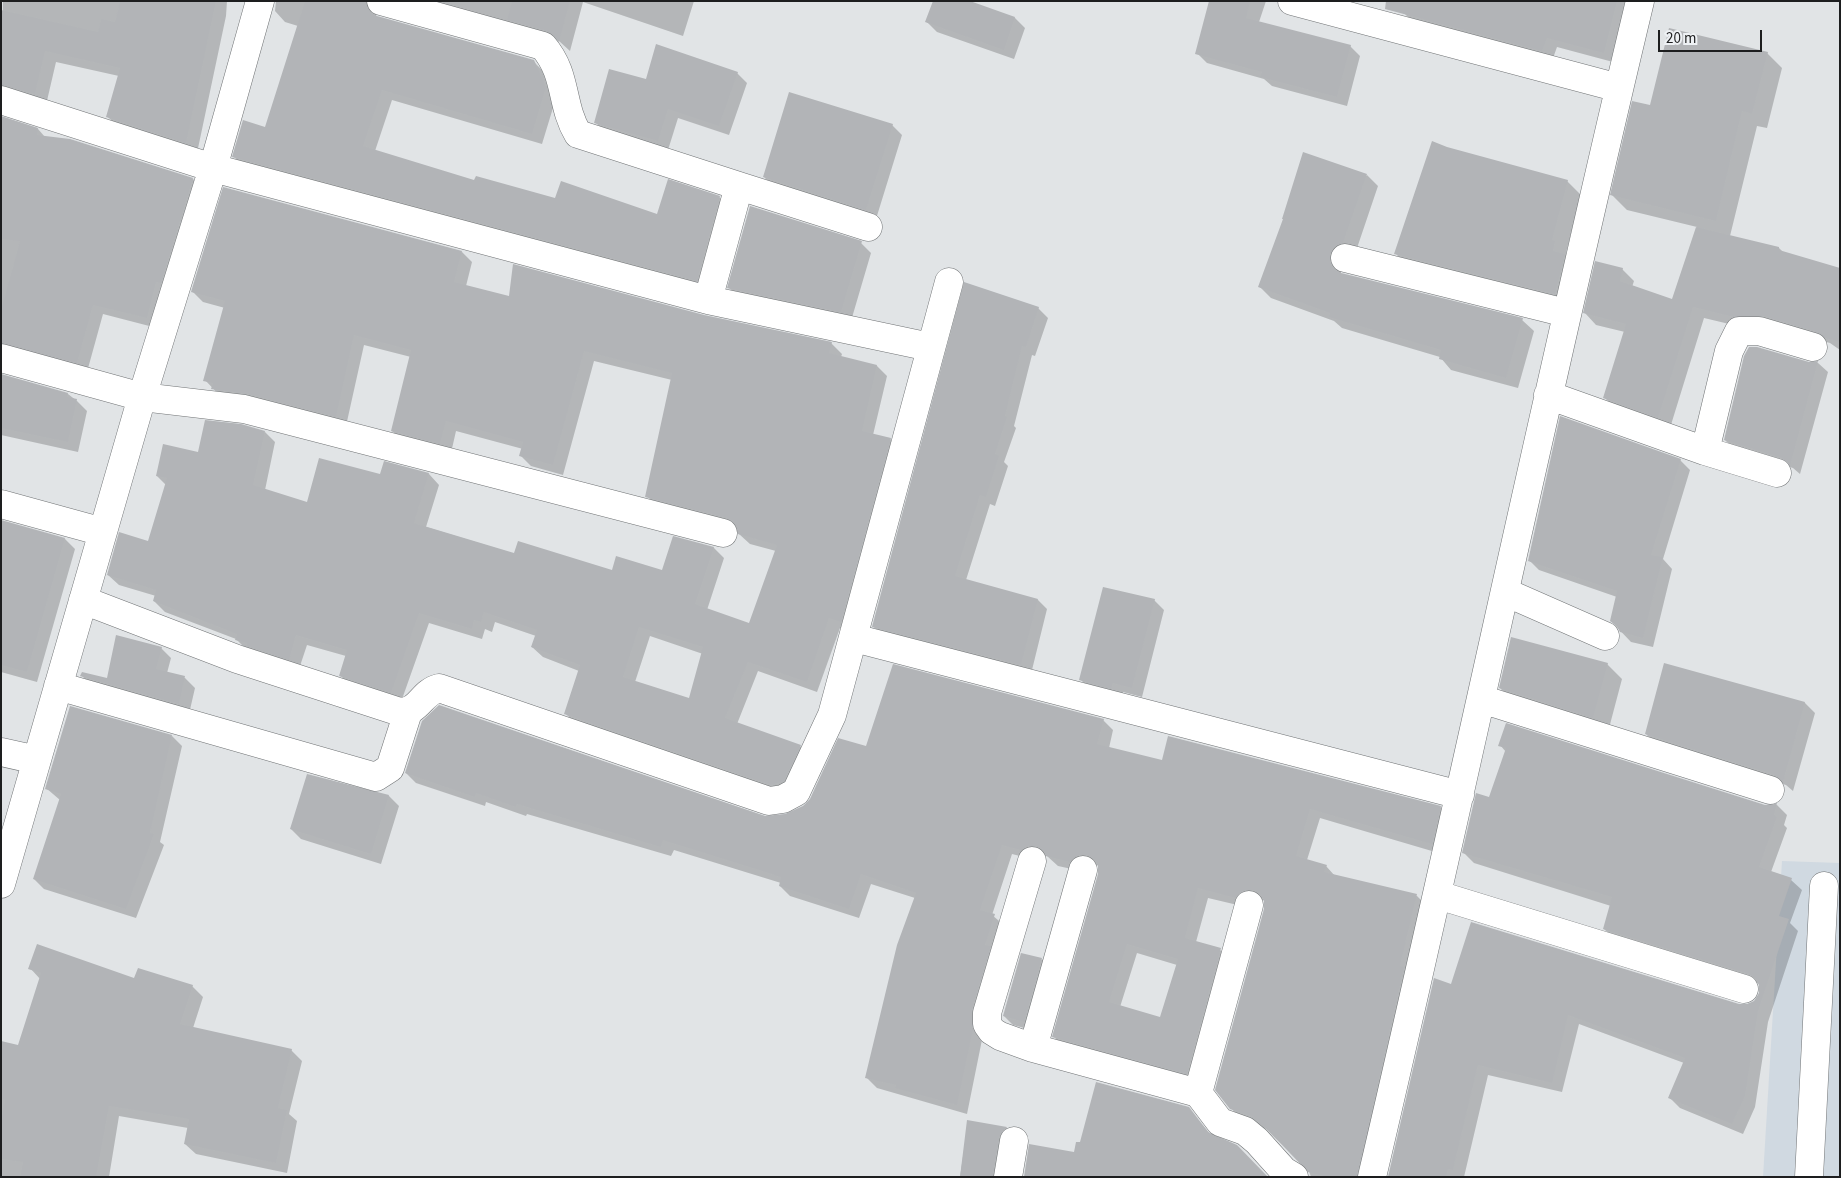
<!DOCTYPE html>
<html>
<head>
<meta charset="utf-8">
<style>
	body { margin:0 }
	#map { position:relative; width:1841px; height:1178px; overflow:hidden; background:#e1e4e6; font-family:"Source Sans 3",sans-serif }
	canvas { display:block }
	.frame { position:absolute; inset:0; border:2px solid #1d1e1f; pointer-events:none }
	.scale { position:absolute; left:1658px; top:30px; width:104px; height:22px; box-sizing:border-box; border:2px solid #1d1e1f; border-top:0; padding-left:6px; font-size:15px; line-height:18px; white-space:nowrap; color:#1d1e1f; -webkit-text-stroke:4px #eef1f4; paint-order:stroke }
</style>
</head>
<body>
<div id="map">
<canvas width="1841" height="1178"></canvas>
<div class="frame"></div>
<div class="scale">20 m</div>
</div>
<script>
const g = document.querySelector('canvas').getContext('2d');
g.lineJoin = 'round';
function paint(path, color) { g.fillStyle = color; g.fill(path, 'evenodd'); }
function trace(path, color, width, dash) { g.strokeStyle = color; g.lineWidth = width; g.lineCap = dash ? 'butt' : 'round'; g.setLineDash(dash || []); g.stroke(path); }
paint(new Path2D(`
	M1782,861L1840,863V1177H1763Z`), '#d0d9e1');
paint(new Path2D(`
	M3,1H227L226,16L197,153L119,128L108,117L119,76L56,62L46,105L1,91Z
	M276,1H380L376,8V17L533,61L544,72L556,98L542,144L392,100L375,151L475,182L556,200L658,216L719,197L730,208L707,291L244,167L234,157L266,129L298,26L285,22L275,11Z
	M415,1H694L683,36L583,2L570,51L559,41Z
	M966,1L1015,18L1025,28L1014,59L937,32L927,22Z
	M1210,1H1266L1259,22L1350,46L1360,56L1347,106L1272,86L1264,79L1207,63L1197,53Z
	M1408,1H1631L1613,62L1557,47L1552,61L1414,23L1404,13Z
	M1767,53L1782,68L1767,128L1757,126L1730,236L1779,248L1783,252L1840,269V350L1830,343L1776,327L1746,328L1704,318L1670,428L1616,409L1605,398L1625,332L1596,325L1585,313L1622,269L1634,281L1632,287L1673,300L1697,227L1627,210L1612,195L1650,107Z
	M737,73L747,83L729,135L678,118L668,150L605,132L595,122L647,80Z
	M1,118L38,129L45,137L70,140L193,179L203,189L157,328L103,314L87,372L1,356Z
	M892,125L902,135L876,219L774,187L764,177Z
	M1447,149L1567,181L1581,195L1566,253L1569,256V307L1410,268L1396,254Z
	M1367,175L1378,186L1355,254L1341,266V274L1522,320L1534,331L1518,388L1451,370L1440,357L1342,328L1334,321L1271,298L1259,286Z
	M861,243L871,253L851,321L739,298L729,288Z
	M462,252L472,262L466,286L510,298L704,316L831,343L842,354L841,357L877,366L887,376L873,435L890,439L900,450L851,632L840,628L817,692L758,671L737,724L800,746L810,757L782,795L576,724L566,714L579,671L543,657L532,647L536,636L495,622L492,632L485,629L482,639L429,623L401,702L350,686L340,675L346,656L307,645L299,669L247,650L236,639L165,612L154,601L156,596L119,585L108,575L149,542L166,485L157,476L199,453L265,432L275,442L265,490L307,504L381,476L429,474L439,485L426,527L515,554L612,572L663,571L674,538L714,548L724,558L707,610L750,625L776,551L750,544L739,534L737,528L657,507L647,496L672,380L594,361L563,475L531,466L521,456L523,449L456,431L451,453L403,441L392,431L411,357L364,345L346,426L223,399L205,380L225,308L203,302L192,291ZM650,636L703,654L690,699L635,682Z
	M1038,308L1048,318L1035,356L1032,355L1014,426L1016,428L1004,462L1008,466L995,506L990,504L966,580L1038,600L1047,609L1031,674L883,636L873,626Z
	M1808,363H1818L1828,372L1800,474L1793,468L1735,450L1725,440Z
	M1,376L68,394L77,401L87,411L78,452L1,435Z
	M1680,460L1690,470L1663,559L1672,569L1653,647L1631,642L1611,621L1617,597L1539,570L1529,560Z
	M1,522L65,539L75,549L37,682L1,672Z
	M1154,600L1164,610L1142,697L1123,692L1121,698L1091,690L1081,680Z
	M161,648L171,658L167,673L185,678L195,688L189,714L92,686L82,676L107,679Z
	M1607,664L1622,679L1608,732L1515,703L1500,688Z
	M1665,665L1805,703L1815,713L1793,791L1786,785L1656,744L1646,734Z
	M439,706L771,818L791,814L804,807L867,748L1103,720L1113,730L1109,748L1163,761L1440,807L1450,818L1442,854L1320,818L1307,860L1326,866L1335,876L1417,896L1427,906L1368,1177H1311L1309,1171L1266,1129L1241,1119L1231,1108L1265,909L1264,900H1256L1246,907L1208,898L1196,942L1220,950L1231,960L1197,1083L1064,1047L1054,1037L1099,874L1098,865H1089L1081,871L1058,866L1047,856H1039L1032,859L1012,854L992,915L1005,926L967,1114L877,1088L867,1078L915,898L871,884L859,918L790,896L780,886L781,883L674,850L671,856L527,814L526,816L486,802L485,806L416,783L406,773ZM1137,953L1177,965L1161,1018L1120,1007Z
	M172,736L182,746L160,842L164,845L136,918L44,889L34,879L60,800L46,788Z
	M1500,745L1765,806L1777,805L1787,815L1784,825L1787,828L1771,872L1791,880L1802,890L1790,923L1798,931L1768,1022L1755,1107L1743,1134L1680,1108L1669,1097L1684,1063L1579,1024L1562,1092L1488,1075L1464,1177H1389L1452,985L1747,1006L1755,1002L1760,993V984L1615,939L1604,929L1611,906L1474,863L1464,853L1490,798L1506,752Z
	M371,793L389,796L399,806L381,864L301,839L291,829Z
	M1042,959L1050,967L1032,1030L1013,1025L1004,1016Z
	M30,968L192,986L203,997L193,1028L291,1050L302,1061L289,1114L297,1121L287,1173L196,1154L185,1144L188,1128L119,1116L109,1177H1V1042L19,1047L41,980Z
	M1188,1108L1211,1135L1075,1154Z
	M968,1122L1007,1128L1017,1138L1004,1177H960Z`), '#0003');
paint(new Path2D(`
	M120,1H216L186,143L106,117L120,68L45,51L35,94L1,85V10L98,32L101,19L115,22Z
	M305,1H366L370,12L377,16L534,60L546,87L532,134L382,90L363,146L474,180L476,176L555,198L561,181L657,214L668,179L720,196L697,281L232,157L243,120L265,127Z
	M512,1H570L559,42L547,31L507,20Z
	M933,1H970L1015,17L1004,50L925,22Z
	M1209,1H1250L1246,18L1351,45L1337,97L1260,77L1262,72L1195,54Z
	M1386,1H1617L1604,53L1547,38L1542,51L1385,9Z
	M1669,28L1768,52L1752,114L1742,111L1716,221L1610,195L1632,101L1650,105Z
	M656,44L738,72L719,126L668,109L658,141L594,123L609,69L646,79Z
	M789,92L893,124L866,210L763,177Z
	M1,116L38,128L37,135L70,139L193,178L161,283L156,282L147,318L93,305L77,363L1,343V310L20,241L1,239Z
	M1432,141L1447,147L1568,180L1552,240L1555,241L1553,251L1565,254L1555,294L1394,254Z
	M1303,152L1367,174L1343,243L1334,247L1330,254V262L1334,269L1341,273L1523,318L1506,378L1439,359L1441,350L1329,317L1330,313L1258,287L1283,219H1282Z
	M223,187L462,251L454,282L509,296L513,264L704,315L832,342L829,353L877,365L862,431L891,438L841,622L829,618L807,682L748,662L725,718L801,745L784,781L771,785L564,714L580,665L531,647L537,630L484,612L481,622L474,620L472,629L419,613L391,693L339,676L347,650L296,635L289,660L247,646V643L235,640L237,634L153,601L156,590L107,575L119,532L148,541L167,478L156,476L163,444L198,452L205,420L241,424L265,431L253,485L307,502L319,458L380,474L384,461L429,473L414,523L514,553L518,541L612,570L616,556L662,570L673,536L714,547L695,604L749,623L777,545L738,534L734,522L727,518L645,497L672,373L584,351L553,465L519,456L523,442L446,421L440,444L391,431L411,350L354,335L336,417L248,394L211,389L213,383L203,381L225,301L191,292ZM639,627L703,647L689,698L623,677Z
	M750,206L862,241L841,312L727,288Z
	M1696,227L1779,247V250L1840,268V342L1825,338L1817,332L1763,316L1734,317L1693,307L1658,418L1603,398L1626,324L1583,313L1595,261L1623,268L1620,281L1672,299Z
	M964,282L1039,307L1026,347L1022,346L1005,416L1007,417L995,454L999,456L986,497L980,495L955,576L1038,599L1021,665L872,627Z
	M1749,347H1757L1809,362L1818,361L1790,466L1782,458L1724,440L1744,356Z
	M1,374L68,393L67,397L77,399L68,442L1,428Z
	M1560,416L1681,459L1651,555L1663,557L1643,638L1620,632L1617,626L1610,621L1617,591L1528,561Z
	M1,520L65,538L27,672L1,665Z
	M1103,587L1155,599L1132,688L1113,683L1111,689L1079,680Z
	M116,635L162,647L156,669L185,676L179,704L80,676L82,672L107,678Z
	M1511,637L1608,663L1593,718L1499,688Z
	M1664,663L1805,702L1783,782L1775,775L1645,734Z
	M893,664L1104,719L1097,744L1162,760L1168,736L1441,806L1432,844L1310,809L1296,856L1327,865L1324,872L1417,894L1400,966L1404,967L1357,1177H1328L1308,1172L1267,1129L1251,1116L1230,1109L1215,1090L1264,909V901L1260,894L1254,890H1245L1236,898L1198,888L1185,938L1221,948L1187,1074L1052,1037L1098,874V866L1094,859L1087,855H1079L1070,862L1046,856L1043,850L1036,846H1028L1021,850L1002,845L980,910L995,914L985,945L991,946L972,1009L973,1029L957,1105L895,1088L896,1085L865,1078L897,945L916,893L861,874L849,909L779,886L781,877L663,840L661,847L517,804L516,807L476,793L475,797L405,773L422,721L439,705L764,816L785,814L803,806L810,799L838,738L866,746ZM1127,944L1178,959L1160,1017L1109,1002Z
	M70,706L172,735L150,833L154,834L126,909L33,879L61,794L45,789Z
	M1506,723L1765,805L1777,803L1774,815L1777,817L1759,867L1792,878L1779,916L1789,919L1758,1011L1745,1096L1732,1124L1668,1098L1685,1058L1568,1015L1552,1083L1478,1065L1453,1170L1448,1169L1446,1177H1388L1434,978L1451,984L1471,922L1739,1004H1747L1754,1001L1759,993V985L1756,979L1749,974L1603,929L1612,897L1462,853L1476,793L1489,797L1506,748L1498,746Z
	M307,774L389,795L371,854L290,829Z
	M37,944L134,978L138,968L193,985L180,1024L292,1049L278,1108L287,1110L276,1163L184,1144L189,1119L109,1106L96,1177H20L23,1162L1,1159V1122L5,1100L1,1099V1041L18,1045L41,973L28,969Z
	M1021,953L1042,958L1024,1022L1003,1016Z
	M1096,1082L1189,1107L1208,1132L1237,1145L1268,1177H1024L1029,1144L1074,1152L1076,1142H1080Z
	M967,1120L1007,1127L999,1138L993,1177H960Z`), '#b2b4b7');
const minor = new Path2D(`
	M381,1L543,46C568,75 560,104 578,134L739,186
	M1292,1L1619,88
	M1,100L213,168L708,300L930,347
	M1345,258L1566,313
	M708,300L739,186L868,227
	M1,358L142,397L244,409L723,533
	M1548,395L1705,451L1777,473
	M1705,451L1729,351L1739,331H1759L1813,347
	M1,504L103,532
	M1505,592L1605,636
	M83,600L237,659L400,712C419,712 422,692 439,688L769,801L783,799L796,792L832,715L949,282
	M854,638L1460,795
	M58,686L376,777L390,768L408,712
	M1481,699L1770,790
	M1,752L37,760
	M1032,861L987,1013V1024L992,1031L1000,1036L1033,1048L1198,1093L1220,1122L1245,1131L1257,1141L1284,1171L1294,1177
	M1,884L142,397L213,168L260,1
	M1438,895L1744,989
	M1033,1048L1083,870
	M1198,1093L1249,905
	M1008,1177L1014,1141
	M1372,1177C1464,786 1546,392 1640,1
	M1809,1177L1824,886`);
trace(minor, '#707375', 29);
trace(minor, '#fff', 28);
</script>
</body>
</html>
